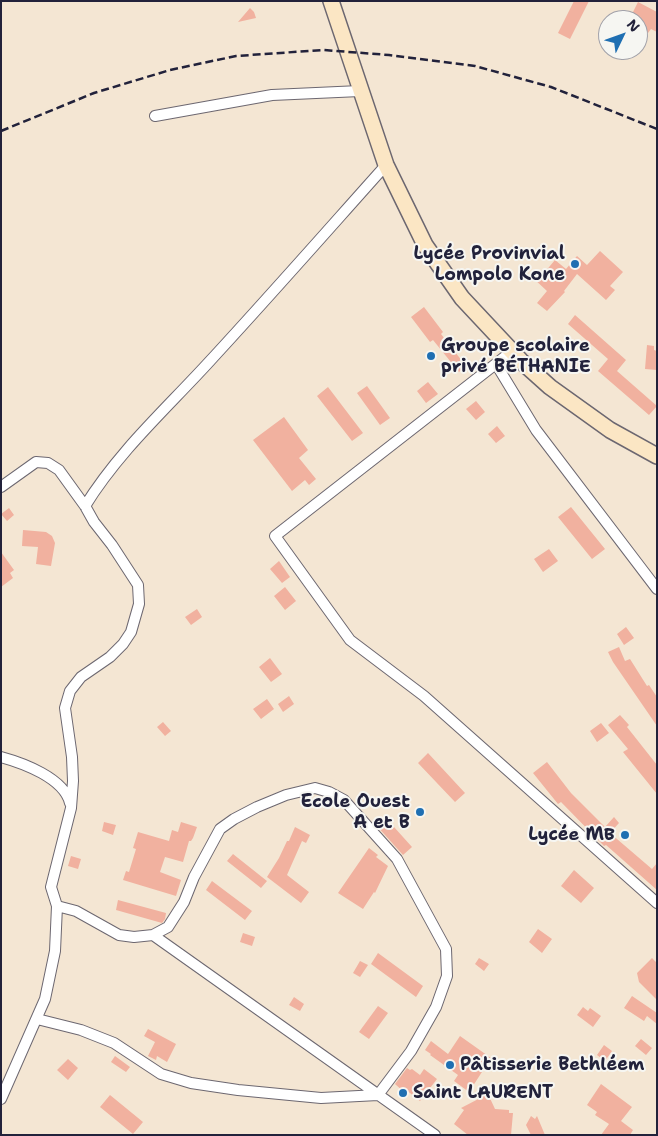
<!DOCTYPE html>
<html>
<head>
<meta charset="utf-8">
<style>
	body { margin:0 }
	#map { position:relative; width:658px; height:1136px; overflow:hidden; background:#f4e6d3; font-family:"Shantell Sans",sans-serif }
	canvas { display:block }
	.frame { position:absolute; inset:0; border:2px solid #22223b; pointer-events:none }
	.north { position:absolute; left:598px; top:10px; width:50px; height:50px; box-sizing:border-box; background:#f6f6f2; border:1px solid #a1a1a9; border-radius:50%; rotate:48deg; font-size:14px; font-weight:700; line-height:20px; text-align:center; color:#22223b }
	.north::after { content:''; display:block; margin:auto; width:18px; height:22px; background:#1f6fb2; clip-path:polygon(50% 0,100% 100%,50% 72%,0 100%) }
</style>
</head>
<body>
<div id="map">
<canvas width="658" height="1136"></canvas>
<div class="frame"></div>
<div class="north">N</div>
</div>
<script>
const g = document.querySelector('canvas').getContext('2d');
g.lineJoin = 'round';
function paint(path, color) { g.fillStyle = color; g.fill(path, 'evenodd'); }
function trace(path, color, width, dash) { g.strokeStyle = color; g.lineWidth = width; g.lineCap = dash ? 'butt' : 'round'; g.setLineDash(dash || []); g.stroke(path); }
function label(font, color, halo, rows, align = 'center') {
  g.font = font + ' "Shantell Sans",sans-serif'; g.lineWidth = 4; g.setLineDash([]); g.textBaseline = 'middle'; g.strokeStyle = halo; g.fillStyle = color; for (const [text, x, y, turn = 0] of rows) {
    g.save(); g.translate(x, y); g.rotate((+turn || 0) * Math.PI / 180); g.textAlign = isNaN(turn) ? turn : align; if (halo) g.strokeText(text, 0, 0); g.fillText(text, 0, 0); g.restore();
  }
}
paint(new Path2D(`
	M574,1H589L570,39L558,33Z
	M638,2L657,12V32L651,29L648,33L640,29L643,25L638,22V20L630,18Z
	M250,8L254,12L256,18L238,22Z
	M600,251L623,272L610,286L615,290L606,300L577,274L564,291L565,292L547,311L537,303L547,291L533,278L540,270L544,273L555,260L566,269L577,256L587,265Z
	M424,307L443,332L441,334L466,366L459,372L433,340L430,342L411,317Z
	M575,315L626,360L617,371L657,406L649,415L598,371L608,359L568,324Z
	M647,345L654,346V350L657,351V370L645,369Z
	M428,382L438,394L426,403L417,391Z
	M367,386L390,418L380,425L357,393Z
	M328,387L363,433L352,441L317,396Z
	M476,401L485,412L476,420L466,409Z
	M284,417L308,450L299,458L316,479L309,485L305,480L292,491L253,440Z
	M497,426L505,436L496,443L488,434Z
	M571,507L605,549L592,559L558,517Z
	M9,508L14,515L7,521L1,514Z
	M23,530L46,532L52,536L55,543L51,566L36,564L38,547L22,546Z
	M549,549L558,561L543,572L534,559Z
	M1,552L14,570L10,573L13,578L1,587Z
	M279,561L290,577L282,583L270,569Z
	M285,587L296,601L285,610L274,596Z
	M197,609L202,617L191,625L185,617Z
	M626,627L634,638L624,645L617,634Z
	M619,647L625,661L630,659L647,686L649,685L657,697V726L613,662L608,652Z
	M270,658L282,674L271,682L259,667Z
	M289,696L294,704L283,712L278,704Z
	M267,699L274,709L261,719L253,709Z
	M620,715L629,725L627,727L657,765V794L623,752L628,749L608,725Z
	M163,722L171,731L165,736L157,727Z
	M601,723L609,733L597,742L590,731Z
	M428,753L465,793L455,802L418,763Z
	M547,762L571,793L605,827L614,817L619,823L610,833L652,869L657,863V890L606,845L604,846L561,802L558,804L533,773Z
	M383,819L392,829L394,827L412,847L403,855L376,825Z
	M104,822L116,825L113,835L102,831Z
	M181,822L197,827L193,838L191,841H189L183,862L165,857L160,872L181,880L176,896L123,880L126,871L129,872L136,849L133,848L138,832L169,841L172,830L178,832Z
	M295,827L310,835L306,843L302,841L287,875L309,892L301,903L267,877L279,858L287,841H289Z
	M369,848L378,855L376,857L388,866L375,893L374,892L363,909L338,893Z
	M233,854L267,881L261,888L227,861Z
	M71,856L81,859L78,869L68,866Z
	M574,870L594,888L581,903L561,886Z
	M212,881L252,911L245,920L206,890Z
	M118,900L166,913L165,919L162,923L116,910Z
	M538,929L552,939L542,953L529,942Z
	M243,933L255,937L252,946L240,942Z
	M378,953L423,986L416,997L371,964Z
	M479,958L489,964L484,971L475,964Z
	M652,958L657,963V1000L639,982L637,973Z
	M360,961L368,965L360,977L353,973Z
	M632,996L657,1013V1024L647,1016L644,1021L624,1008Z
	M294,997L304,1004L300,1011L289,1005Z
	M378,1006L388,1013L369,1039L359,1032Z
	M583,1007L588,1011L590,1008L601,1016L593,1027L577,1015Z
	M148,1029L176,1044L167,1062L157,1056L156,1060L148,1056L155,1042L144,1036Z
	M460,1036L491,1058L469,1092L454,1081L458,1075L430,1055L431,1054L425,1050L431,1041L448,1054Z
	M641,1039L652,1048L646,1055L635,1046Z
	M604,1045L612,1051L605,1061L597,1055Z
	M115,1056L130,1067L126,1072L111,1062Z
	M68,1059L78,1068L68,1080L57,1070Z
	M407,1068L410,1070L412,1069L420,1075L424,1069L437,1079L420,1101L405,1089L404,1092L395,1084Z
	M601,1084L632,1107L621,1121L633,1130L630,1135H601L609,1124L595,1115L597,1112L587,1105Z
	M488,1094L495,1109L509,1110V1113H513L511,1135H468L454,1124L464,1110L461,1108Z
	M110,1095L143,1122L133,1134L100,1107Z
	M531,1116L535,1119L537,1116L545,1135H531L526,1125Z`), '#f1b19f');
const minor = new Path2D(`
	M155,116L272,95L360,91
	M511,352L275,536L350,640L424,696L657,903
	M496,364L536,430L657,589
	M1,487L36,462L48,463L59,470L85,506L94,522L112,545L138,585L139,604L131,632L123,644L110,657L81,677L70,691L65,708L72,757L73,781L71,808L51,887L57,906L55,951L45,999L1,1099
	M85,506C119,451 166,409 209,362C269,297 327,231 386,165
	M1,757C23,763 64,778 70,803
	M153,935L435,1135
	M37,1019L81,1030L114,1043L161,1074L191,1083L238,1090L321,1098L378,1095L411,1051L436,1007L447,976L446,949L397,859L344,800L329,792L315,788L286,795L257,807L234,819L220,829L194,877L184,902L168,927L153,935L134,937L119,935L76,911L57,906`);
const secondary = new Path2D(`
	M331,1L386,165L425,245L462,298L521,361L550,387L610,430L657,456`);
trace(minor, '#6c6770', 12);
trace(secondary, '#6c6770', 18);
trace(minor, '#fff', 10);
trace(secondary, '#fbe6c4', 15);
trace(new Path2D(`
	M1,131L94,93L170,70L236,56L323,50L389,55L475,66L551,87L657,129`), '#22223b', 2.5, [8, 4]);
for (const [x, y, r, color] of [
	[575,264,5,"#1f6fb2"],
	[431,356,5,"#1f6fb2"],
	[420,812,5,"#1f6fb2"],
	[625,835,5,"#1f6fb2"],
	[450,1065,5,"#1f6fb2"],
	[403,1093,5,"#1f6fb2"]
]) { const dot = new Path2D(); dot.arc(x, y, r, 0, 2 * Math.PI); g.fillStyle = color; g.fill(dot); trace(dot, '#f6f6f2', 2); }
label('bold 18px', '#22223b', '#f6f6f2', [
	["Lycée Provinvial",565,254],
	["Lompolo Kone",565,275],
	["Groupe scolaire",441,346,"left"],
	["privé BÉTHANIE",441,367,"left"],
	["Ecole Ouest",410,802],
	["A et B",410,823],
	["Lycée MB",615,835],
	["Pâtisserie Bethléem",460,1065,"left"],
	["Saint LAURENT",413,1093,"left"]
], 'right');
</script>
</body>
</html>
